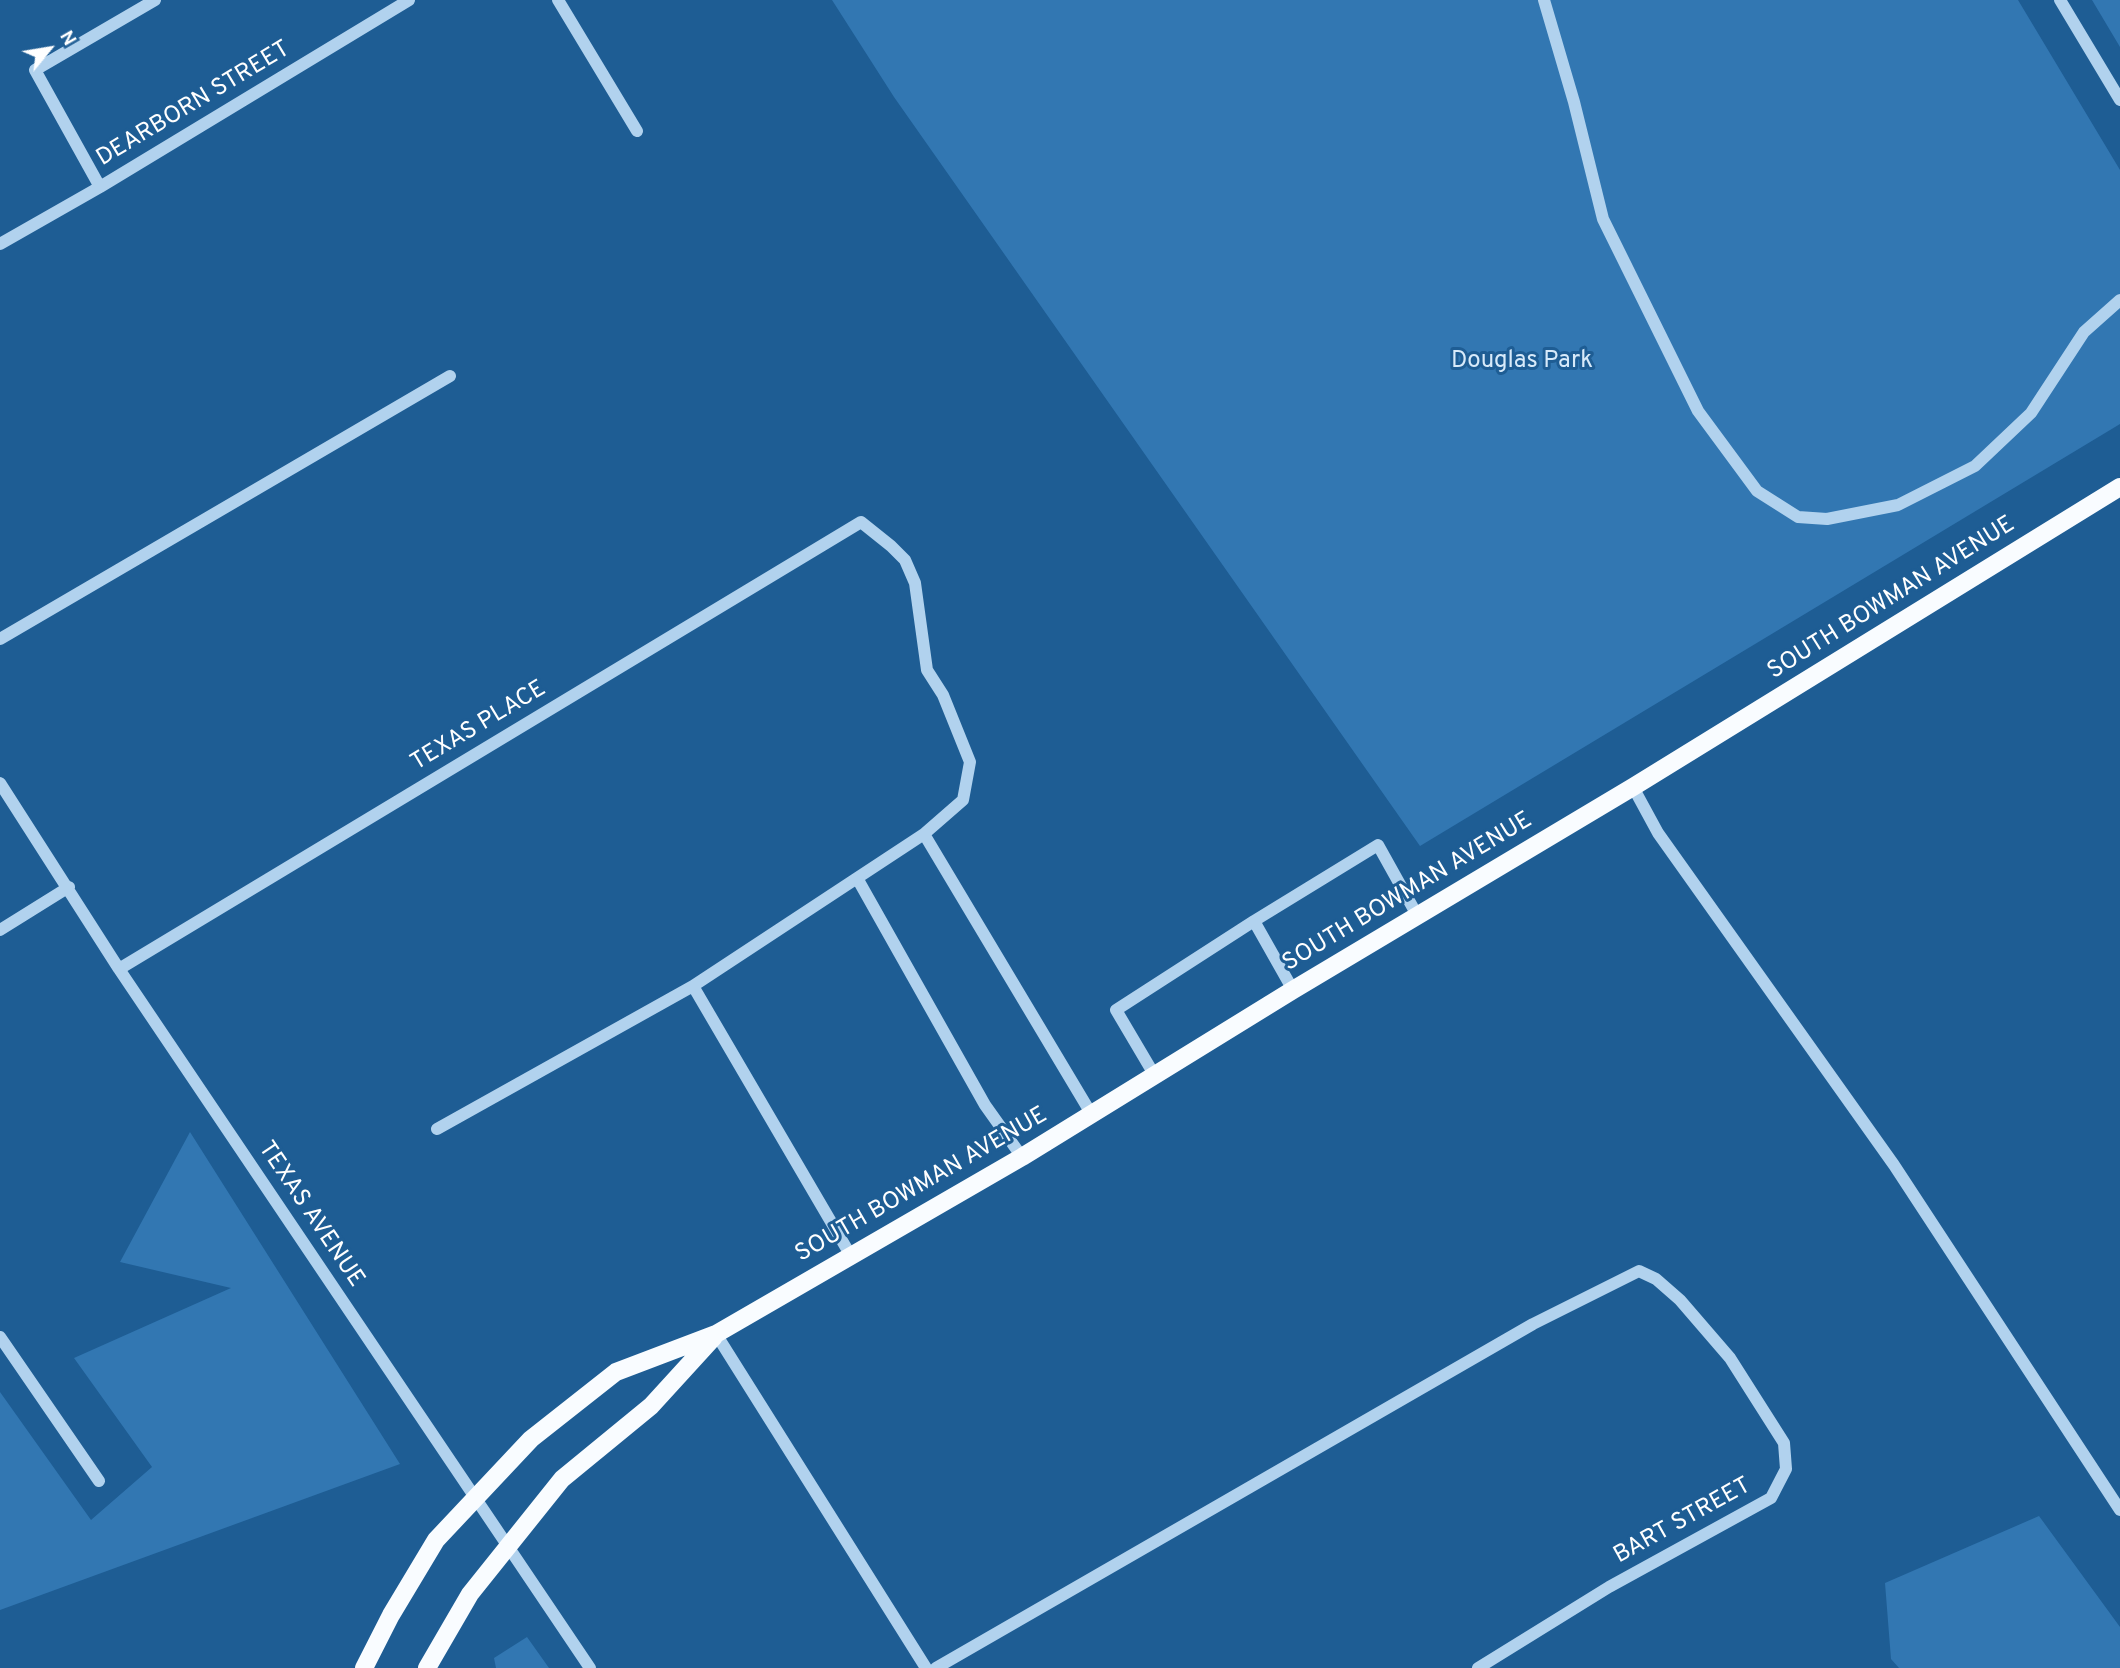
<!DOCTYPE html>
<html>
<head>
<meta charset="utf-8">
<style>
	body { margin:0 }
	#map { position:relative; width:2120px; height:1668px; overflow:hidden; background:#1e5d94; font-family:Overpass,sans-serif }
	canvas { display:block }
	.north { position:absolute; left:14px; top:14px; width:70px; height:70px; -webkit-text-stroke:5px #1e5d94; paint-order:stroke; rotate:60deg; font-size:19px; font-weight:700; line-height:28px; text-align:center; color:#fff }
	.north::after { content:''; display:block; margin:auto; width:24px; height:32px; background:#fff; clip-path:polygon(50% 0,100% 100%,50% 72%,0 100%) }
</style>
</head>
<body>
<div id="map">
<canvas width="2120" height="1668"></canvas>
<div class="north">N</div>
</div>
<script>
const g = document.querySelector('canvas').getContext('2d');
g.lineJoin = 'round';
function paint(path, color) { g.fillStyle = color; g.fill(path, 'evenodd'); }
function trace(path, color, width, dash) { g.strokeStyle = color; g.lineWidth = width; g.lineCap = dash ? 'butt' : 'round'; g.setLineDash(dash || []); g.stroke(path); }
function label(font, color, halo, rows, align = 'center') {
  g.font = font + ' Overpass,sans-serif'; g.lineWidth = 6; g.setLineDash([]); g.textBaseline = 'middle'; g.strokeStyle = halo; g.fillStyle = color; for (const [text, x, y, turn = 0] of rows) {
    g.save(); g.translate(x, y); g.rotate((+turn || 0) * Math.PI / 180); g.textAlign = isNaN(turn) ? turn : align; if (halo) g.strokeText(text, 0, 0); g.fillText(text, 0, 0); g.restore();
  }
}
paint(new Path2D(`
	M832,0H2018L2120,170V424L1420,846L894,97Z
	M2092,0H2120V47Z
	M190,1132L400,1464L0,1610V1392L91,1520L152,1467L74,1358L231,1288L120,1262Z
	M2039,1516L2120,1627V1668H1899L1891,1659L1885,1583Z
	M527,1637L549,1668H496L494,1658Z`), '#3277b2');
trace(new Path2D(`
	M558,0L637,131
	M1544,0L1574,102L1603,219L1698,411L1757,491L1798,517L1827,519L1898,505L1975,466L2031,413L2084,332L2120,300
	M2060,0L2120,100
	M100,187L35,70L155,0
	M0,244L100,187L409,0
	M0,639L450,376
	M0,783L119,969L590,1668
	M1633,787L1658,833L1894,1165L2120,1510
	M924,834L1092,1115
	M857,878L985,1105L1022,1157
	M1254,921L1378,845L1417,915
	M0,930L69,887
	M119,969L861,522L891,546L905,560L915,583L927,670L943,695L970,762L963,800L924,834L693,986L437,1129
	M693,986L851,1256
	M1155,1076L1116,1010L1254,921L1293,990
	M716,1334L926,1668
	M0,1337L99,1481
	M936,1668L1533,1324L1639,1271L1656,1279L1680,1300L1730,1358L1784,1443L1786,1469L1771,1498L1609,1587L1478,1668`), '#b1d2ee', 12);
trace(new Path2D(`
	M364,1668L391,1615L436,1540L531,1439L616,1372L716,1334L1022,1157L1293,990L1633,787L2120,487
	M427,1668L470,1594L562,1479L651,1406L714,1337`), '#f9fcff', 18);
label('24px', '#fff', '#1e5d94', [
	["DEARBORN STREET",194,105,-31],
	["SOUTH BOWMAN AVENUE",1892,599,-32],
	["TEXAS PLACE",479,727,-31],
	["SOUTH BOWMAN AVENUE",1408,893,-31],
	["SOUTH BOWMAN AVENUE",922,1186,-30],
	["TEXAS AVENUE",310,1215,56],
	["BART STREET",1683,1522,-29]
]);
label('24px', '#d7eafa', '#1e5d94', [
	["Douglas Park",1522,362]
]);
</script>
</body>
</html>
